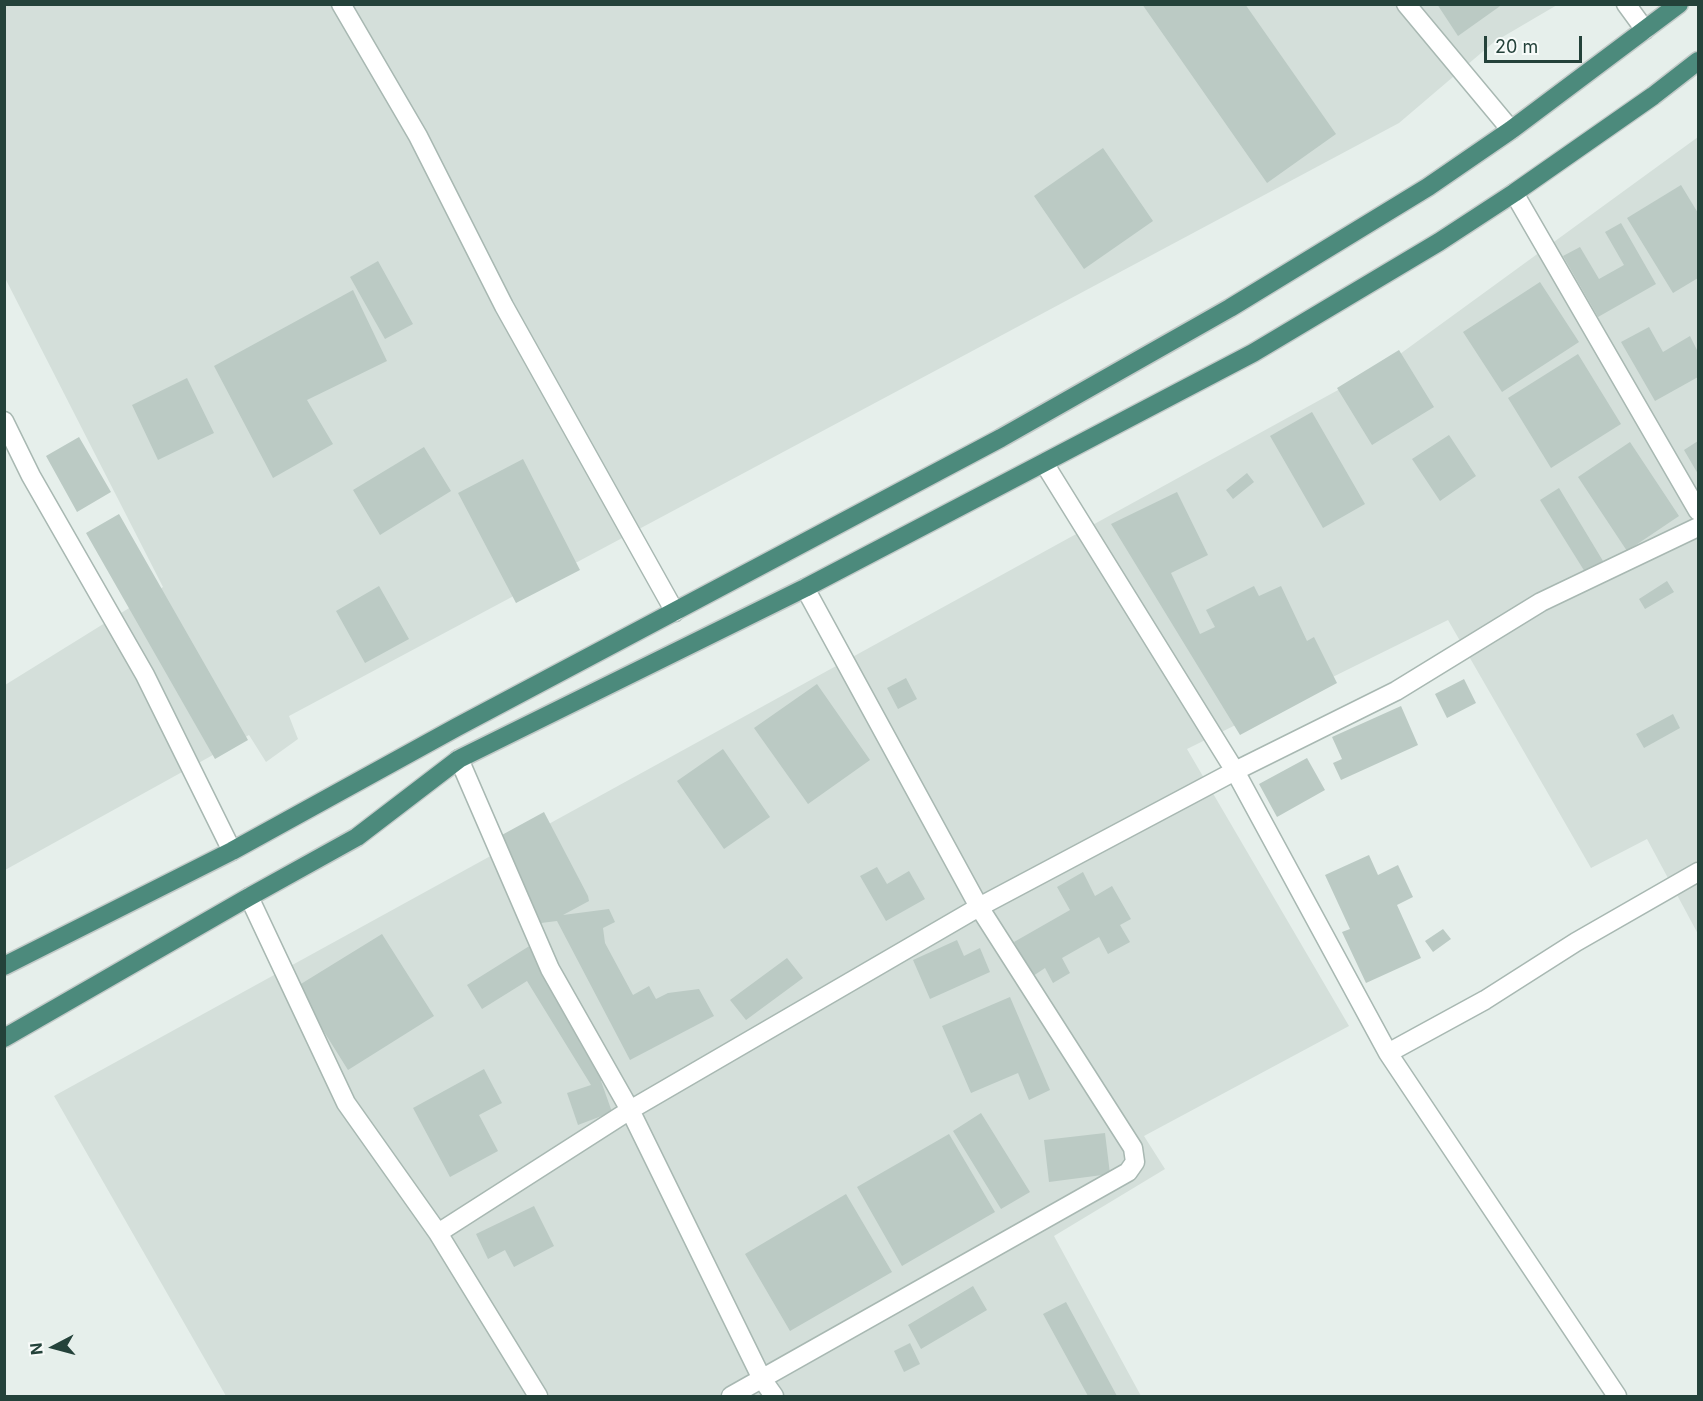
<!DOCTYPE html>
<html>
<head>
<meta charset="utf-8">
<style>
	body { margin:0 }
	#map { position:relative; width:1703px; height:1401px; overflow:hidden; background:#e6efeb; font-family:Inter,sans-serif }
	canvas { display:block }
	.frame { position:absolute; inset:0; border:6px solid #24423a; pointer-events:none }
	.north { position:absolute; left:24px; top:1317px; width:60px; height:60px; -webkit-text-stroke:4px #f7fbf9; paint-order:stroke; rotate:264deg; font-size:16px; font-weight:700; line-height:24px; text-align:center; color:#24423a }
	.north::after { content:''; display:block; margin:auto; width:21px; height:27px; background:#24423a; clip-path:polygon(50% 0,100% 100%,50% 72%,0 100%) }
	.scale { position:absolute; left:1484px; top:36px; width:98px; height:27px; box-sizing:border-box; border:3px solid #24423a; border-top:0; padding-left:8px; font-size:18px; line-height:21px; white-space:nowrap; color:#24423a; -webkit-text-stroke:4px #f7fbf9; paint-order:stroke }
</style>
</head>
<body>
<div id="map">
<canvas width="1703" height="1401"></canvas>
<div class="frame"></div>
<div class="north">N</div>
<div class="scale">20 m</div>
</div>
<script>
const g = document.querySelector('canvas').getContext('2d');
g.lineJoin = 'round';
function paint(path, color) { g.fillStyle = color; g.fill(path, 'evenodd'); }
function trace(path, color, width, dash) { g.strokeStyle = color; g.lineWidth = width; g.lineCap = dash ? 'butt' : 'round'; g.setLineDash(dash || []); g.stroke(path); }
paint(new Path2D(`
	M5,5H1557L1494,42L1399,123L289,716L298,739L266,762L249,735L5,870V685L163,587L5,278Z
	M1698,137V934L1647,839L1591,868L1448,620L1187,749L1349,1026L1144,1136L1165,1169L1054,1236L1141,1396H226L54,1096L1389,362Z`), '#d4dfda');
paint(new Path2D(`
	M1142,4H1245L1336,134L1267,183Z
	M1437,4H1503L1458,36Z
	M1103,148L1153,221L1084,269L1034,196Z
	M1681,185L1698,213V278L1673,293L1627,218Z
	M1621,223L1656,284L1598,317L1563,256L1580,247L1599,279L1624,265L1605,232Z
	M378,261L413,324L385,339L350,277Z
	M1540,282L1579,342L1502,392L1463,332Z
	M353,290L387,361L307,400L333,444L273,478L214,366Z
	M1649,327L1663,352L1690,336L1698,352V377L1655,401L1621,342Z
	M1399,350L1434,407L1372,445L1337,388Z
	M1578,354L1621,424L1551,468L1508,398Z
	M187,378L214,433L158,460L132,405Z
	M1312,412L1365,504L1323,528L1270,436Z
	M1449,435L1476,476L1440,501L1412,459Z
	M79,437L111,492L77,512L46,456Z
	M1698,441V474L1684,450Z
	M1630,442L1679,516L1627,551L1578,477Z
	M424,447L451,491L380,535L353,490Z
	M523,459L580,570L516,603L458,493Z
	M1247,473L1254,482L1233,499L1226,490Z
	M1559,488L1603,561L1585,572L1540,500Z
	M1177,492L1208,555L1171,573L1200,634L1215,627L1206,610L1254,586L1259,596L1281,586L1307,641L1314,637L1337,683L1240,735L1111,524Z
	M119,514L248,740L215,759L86,533Z
	M1667,581L1674,592L1645,609L1639,599Z
	M379,586L409,639L365,663L336,611Z
	M906,678L917,699L898,709L887,688Z
	M1464,679L1476,703L1447,718L1435,694Z
	M817,684L870,760L808,804L754,728Z
	M1401,706L1418,745L1341,780L1333,763L1342,759L1332,737Z
	M1673,714L1680,728L1644,748L1636,734Z
	M723,749L770,817L724,849L677,781Z
	M1307,758L1325,790L1277,817L1259,784Z
	M544,812L588,896L589,901L563,915L609,909L615,922L603,928L605,943L633,995L649,986L656,999L668,993L699,989L714,1016L630,1060L557,921L541,923L501,848L500,836Z
	M1369,855L1378,875L1398,865L1413,897L1397,905L1421,958L1366,983L1342,932L1350,929L1325,875Z
	M877,867L887,884L909,871L925,899L886,921L860,876Z
	M1083,872L1095,896L1112,886L1131,919L1120,925L1130,942L1108,954L1099,937L1062,958L1070,973L1053,983L1045,968L1033,976L1014,942L1070,910L1057,887Z
	M1443,929L1451,939L1433,952L1425,941Z
	M382,934L434,1016L348,1070L296,987Z
	M957,940L964,956L980,948L990,972L930,999L913,960Z
	M531,945L612,1074L601,1081L612,1112L578,1125L567,1093L591,1085L527,981L482,1009L467,985Z
	M787,958L803,978L746,1020L730,1000Z
	M1010,997L1050,1090L1029,1100L1018,1073L971,1093L942,1026Z
	M484,1069L502,1103L479,1115L498,1151L450,1177L413,1108Z
	M981,1113L1030,1192L1001,1209L953,1131Z
	M1105,1133L1110,1174L1049,1182L1044,1140Z
	M949,1134L995,1212L902,1266L857,1187Z
	M846,1194L892,1272L790,1331L745,1254Z
	M534,1206L554,1246L514,1267L505,1250L488,1259L476,1234Z
	M973,1286L987,1310L921,1349L908,1325Z
	M1066,1302L1117,1396H1088L1043,1314Z
	M910,1343L920,1364L904,1372L894,1351Z`), '#bbcac4');
const service = new Path2D(`
	M341,4L418,136L504,306L675,612
	M1406,4L1511,130
	M1626,4L1645,30
	M1514,193L1698,511
	M4,421L31,476L145,675L232,851
	M1044,463L1235,771L1388,1053L1617,1396
	M459,759L550,969L630,1110L762,1379L774,1396
	M249,897L346,1103L438,1233L538,1396
	M1388,1053L1485,1000L1576,942L1698,872
	M438,1233L630,1110L979,907L1235,771L1396,691L1541,602L1698,527
	M731,1396L1128,1172L1135,1162L1133,1148L979,907L805,588`);
const trunk = new Path2D(`
	M4,966L232,851L457,727L1001,438L1230,308L1428,187L1511,130L1679,4
	M4,1038L249,897L357,837L459,759L805,588L1253,353L1439,242L1514,193L1653,96L1698,61`);
trace(service, '#a8b8b2', 21);
trace(trunk, '#c2cac8', 21);
trace(service, '#fff', 18);
trace(trunk, '#4c8a7c', 18);
</script>
</body>
</html>
